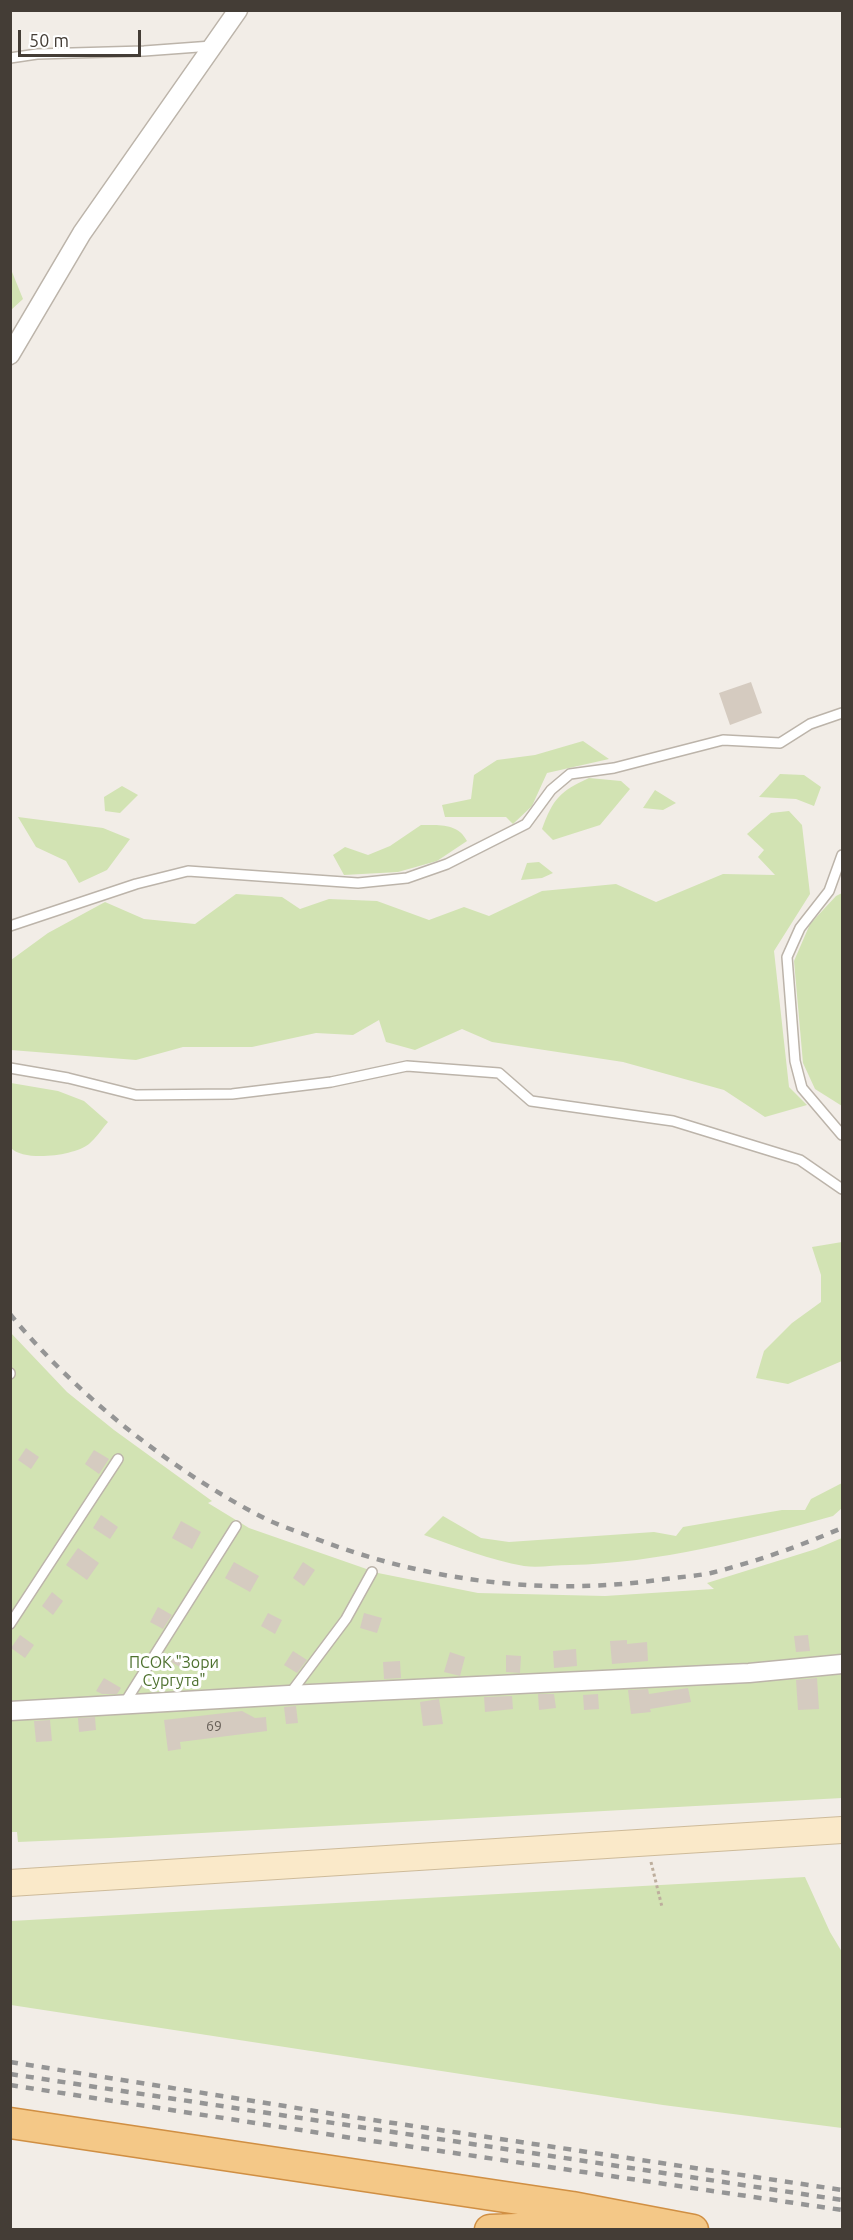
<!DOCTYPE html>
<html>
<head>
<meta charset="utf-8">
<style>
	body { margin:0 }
	#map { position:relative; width:853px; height:2240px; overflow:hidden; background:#f2ede7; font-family:Ubuntu,sans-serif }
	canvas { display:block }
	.frame { position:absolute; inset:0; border:12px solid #443d36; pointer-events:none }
	.scale { position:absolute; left:18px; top:30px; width:123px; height:27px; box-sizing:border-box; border:3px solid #443d36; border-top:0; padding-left:8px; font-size:18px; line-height:21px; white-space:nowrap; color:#443d36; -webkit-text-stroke:4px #fff; paint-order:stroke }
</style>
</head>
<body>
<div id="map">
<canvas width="853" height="2240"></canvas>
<div class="frame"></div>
<div class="scale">50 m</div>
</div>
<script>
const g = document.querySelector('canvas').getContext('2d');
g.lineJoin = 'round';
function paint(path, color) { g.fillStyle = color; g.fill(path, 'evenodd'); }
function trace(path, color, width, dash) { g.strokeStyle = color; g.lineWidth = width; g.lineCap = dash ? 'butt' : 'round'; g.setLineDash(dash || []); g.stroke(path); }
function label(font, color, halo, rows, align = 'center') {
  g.font = font + ' Ubuntu,sans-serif'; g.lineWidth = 6; g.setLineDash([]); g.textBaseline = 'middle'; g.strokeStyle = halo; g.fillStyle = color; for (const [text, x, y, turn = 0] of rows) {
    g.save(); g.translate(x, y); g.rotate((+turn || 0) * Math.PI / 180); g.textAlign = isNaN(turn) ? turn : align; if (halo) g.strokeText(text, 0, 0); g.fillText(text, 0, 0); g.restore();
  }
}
paint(new Path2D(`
	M10,267L23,299L11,310H10Z
	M583,741L609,759L547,773L532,806L513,824L506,817H445L442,805L471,799L474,775L497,760L535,755Z
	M780,774L804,775L821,787L814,806L796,799L759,797Z
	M589,778L621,781L630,789L600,825L553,840L542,829C553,799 560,791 589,778Z
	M122,786L138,795L120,813L105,811L104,797Z
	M655,790L676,803L663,810L643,808Z
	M789,811L802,825L810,894L774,951L789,1087L807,1105L765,1117L724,1090L623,1062L492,1042L462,1029L415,1050L386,1042L379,1020L353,1035L316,1033L252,1047H183L136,1060L11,1050V960L48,933L105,902L144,919L195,924L236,894L282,897L300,909L329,899L377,901L429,920L464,907L489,916L542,891L616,884L656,902L723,874L775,875L758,857L764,850L747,834L771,813Z
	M18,817L103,828L130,839L107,870L79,883L66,861L36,847Z
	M421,825C439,825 458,823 467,841L437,861L398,872L344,875L333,855L345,847L368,855L390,846Z
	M539,862L553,873L542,878L521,880L527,863Z
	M842,893V1106L815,1089L803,1063L794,961L810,924L836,896Z
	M11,1083L58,1091L84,1101L108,1122C102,1129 96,1138 89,1144C74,1156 24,1162 11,1148Z
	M842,1242V1361L788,1384L756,1378L764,1351L792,1323L821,1302V1275L812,1247Z
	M10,1332L67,1392L114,1430L212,1501L208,1503L249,1528L378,1573L478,1593L605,1596L714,1589L707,1583L816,1549L842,1538V1798L110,1838L18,1842L17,1832H10Z
	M842,1483V1508L833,1516C747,1540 659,1563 570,1565C555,1565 538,1568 524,1566C490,1560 457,1547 424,1535L443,1516L481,1538L509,1542L654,1532L676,1536L683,1527L782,1510H805L811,1499Z
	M805,1877L830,1932L842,1952V2128L663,2105L11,2005V1921Z`), '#d2e3b3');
paint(new Path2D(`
	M751,682L762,713L730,725L719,693Z
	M26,1448L39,1457L31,1469L18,1460Z
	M94,1450L109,1459L99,1474L85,1464Z
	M101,1515L118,1527L110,1539L93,1528Z
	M181,1521L201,1532L192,1549L172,1538Z
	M78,1548L99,1563L87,1580L66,1565Z
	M234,1562L259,1576L250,1592L225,1578Z
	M303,1562L315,1570L304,1586L293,1578Z
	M52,1592L63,1601L53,1615L42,1606Z
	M158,1607L172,1615L163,1629L150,1622Z
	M268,1613L282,1620L275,1634L261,1626Z
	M364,1613L382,1618L377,1633L360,1628Z
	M20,1635L34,1645L25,1658L11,1648Z
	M808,1635L810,1651L796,1652L794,1636Z
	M627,1640V1644L647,1642L648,1661L612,1664L610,1641Z
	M576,1649L577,1666L554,1668L553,1651Z
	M178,1651L192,1659L185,1670L171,1662Z
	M293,1651L307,1660L297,1673L284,1665Z
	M450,1652L465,1657L460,1676L444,1672Z
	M506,1655L521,1656L520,1673L506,1672Z
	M400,1661L401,1678L384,1679L383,1662Z
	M104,1678L121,1688L117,1694H102L96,1691Z
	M817,1678L819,1709L798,1710L796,1680Z
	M688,1688L691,1702L650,1709L651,1712L631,1714L628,1690L648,1689L649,1694Z
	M538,1694H554L556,1708L539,1710Z
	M598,1694L599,1709L584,1710L583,1695Z
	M512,1696L513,1709L485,1712L484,1697Z
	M439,1699L443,1724L423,1726L420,1702Z
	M296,1706L298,1723L286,1724L284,1707Z
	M242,1711L255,1718L266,1717L267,1731L180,1742L181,1749L168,1751L164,1720Z
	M95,1717L96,1730L79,1732L78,1718Z
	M50,1720L52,1741L36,1742L34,1721Z`), '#d5cbc0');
const service = new Path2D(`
	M10,58L37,54L144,51L212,46
	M842,855L829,891L800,928L787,957L795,1061L802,1088L842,1135
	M10,926L136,884L188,871L358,883L407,878L447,864L526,824L551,790L570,774L614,768L723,740L780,743L810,724L842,713
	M10,1068L68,1078L136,1095L232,1094L331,1082L407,1066L499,1073L531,1101L673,1121L800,1160L842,1189
	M10,1373V1374
	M10,1624L118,1459
	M289,1695L346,1619L372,1572
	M124,1704L236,1526`);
const minor = new Path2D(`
	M10,355L82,233L238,10
	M10,1711L289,1695L749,1673L842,1664`);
const secondary = new Path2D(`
	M10,1883L842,1830`);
const trunk = new Path2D(`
	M10,2123L572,2207L693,2230
	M490,2230L597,2226`);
trace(service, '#bcb4aa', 12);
trace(minor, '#bcb4aa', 21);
trace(secondary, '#cebb9a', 28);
trace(trunk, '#d08f43', 33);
trace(new Path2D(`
	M651,1862L662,1907`), '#bdae9d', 3, [3, 3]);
trace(service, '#fff', 9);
trace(minor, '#fff', 18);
trace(secondary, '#fae9c9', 26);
trace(trunk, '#f4c887', 30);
trace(new Path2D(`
	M10,1314C75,1394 171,1470 262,1517C277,1525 294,1530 309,1536C423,1581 544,1597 665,1579C680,1577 696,1576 711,1573C755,1562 800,1546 842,1528
	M10,2062L353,2117L842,2190
	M10,2074L842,2200
	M10,2085L352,2138L842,2210`), '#959595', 4.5, [8, 8]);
label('14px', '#686058', null, [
	["69",214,1726]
]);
label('16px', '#4e712f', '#fff', [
	["ПСОК \"Зори",174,1663],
	["Сургута\"",174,1681]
]);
</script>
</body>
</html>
